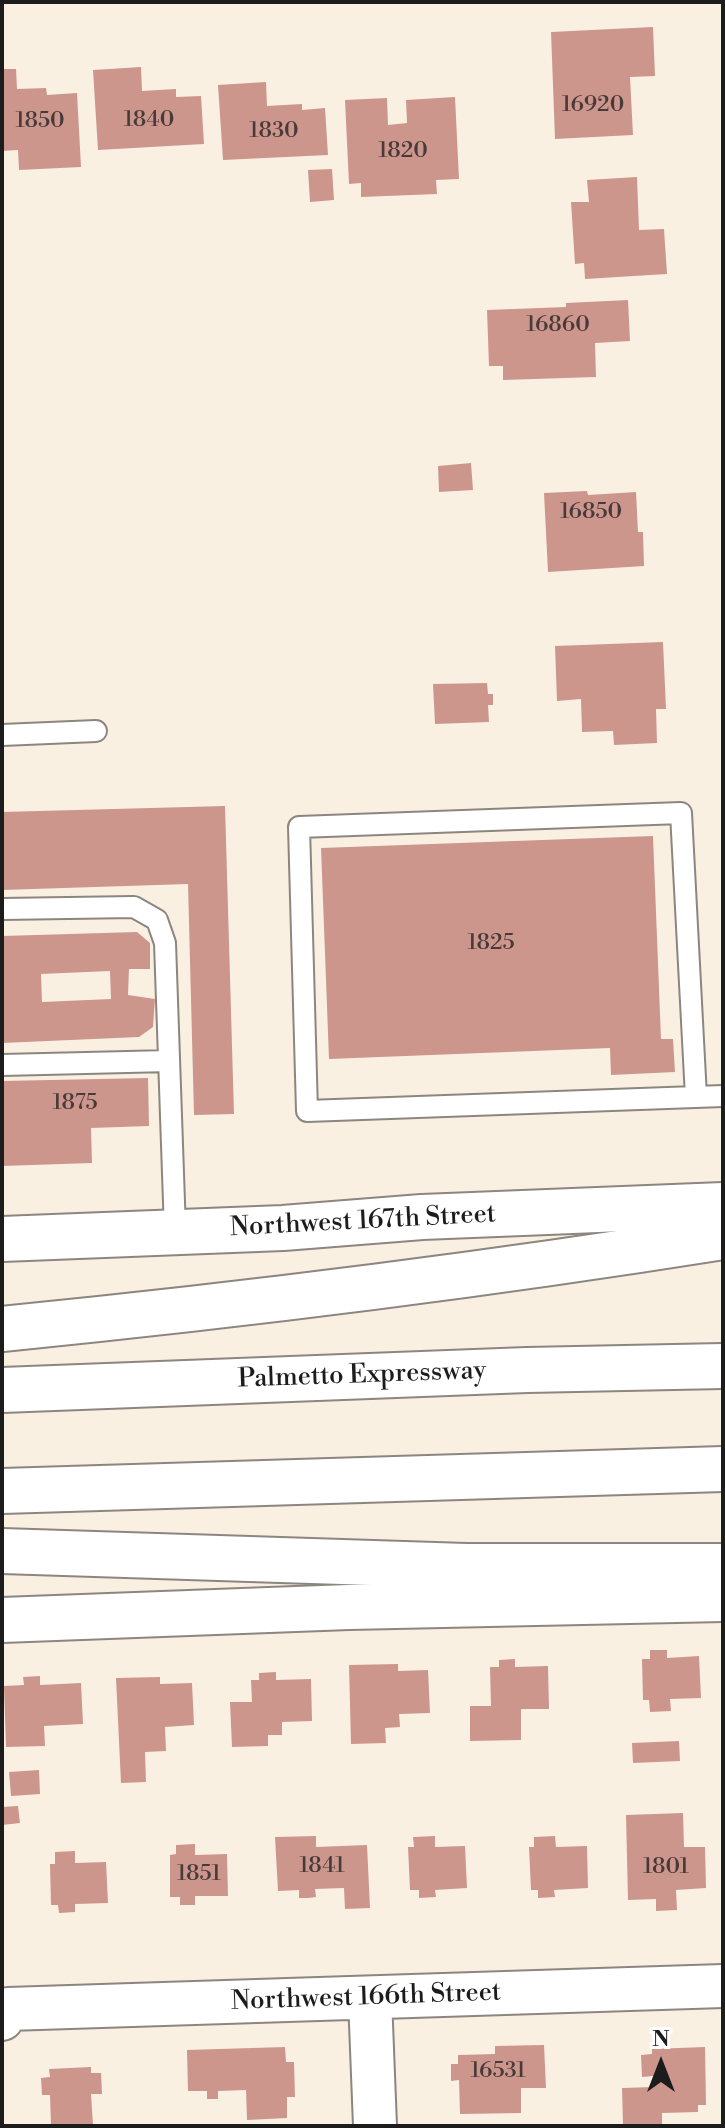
<!DOCTYPE html>
<html>
<head>
<meta charset="utf-8">
<style>
	body { margin:0 }
	#map { position:relative; width:725px; height:2128px; overflow:hidden; background:#faf0e2; font-family:"Libre Bodoni",serif }
	canvas { display:block }
	.frame { position:absolute; inset:0; border:4px solid #1c1c1c; pointer-events:none }
	.north { position:absolute; left:621px; top:2024px; width:80px; height:80px; -webkit-text-stroke:6px #fff; paint-order:stroke; rotate:0deg; font-size:22px; font-weight:700; line-height:32px; text-align:center; color:#1c1c1c }
	.north::after { content:''; display:block; margin:auto; width:28px; height:36px; background:#1c1c1c; clip-path:polygon(50% 0,100% 100%,50% 72%,0 100%) }
</style>
</head>
<body>
<div id="map">
<canvas width="725" height="2128"></canvas>
<div class="frame"></div>
<div class="north">N</div>
</div>
<script>
const g = document.querySelector('canvas').getContext('2d');
g.lineJoin = 'round';
function paint(path, color) { g.fillStyle = color; g.fill(path, 'evenodd'); }
function trace(path, color, width, dash) { g.strokeStyle = color; g.lineWidth = width; g.lineCap = dash ? 'butt' : 'round'; g.setLineDash(dash || []); g.stroke(path); }
function label(font, color, halo, rows, align = 'center') {
  g.font = font + ' "Libre Bodoni",serif'; g.lineWidth = 6; g.setLineDash([]); g.textBaseline = 'middle'; g.strokeStyle = halo; g.fillStyle = color; for (const [text, x, y, turn = 0] of rows) {
    g.save(); g.translate(x, y); g.rotate((+turn || 0) * Math.PI / 180); g.textAlign = isNaN(turn) ? turn : align; if (halo) g.strokeText(text, 0, 0); g.fillText(text, 0, 0); g.restore();
  }
}
paint(new Path2D(`
	M653,27L655,76L630,77L633,135L555,139L551,32Z
	M141,67L142,91L176,89V97L201,96L204,144L98,150L93,70Z
	M2,69H16L17,89L46,88L47,95L77,93L81,167L19,170L18,150L2,151Z
	M266,82L267,106L302,104V110L325,108L328,155L223,160L218,85Z
	M455,97L459,179L436,180L437,194L361,197V183L349,184L345,100L387,98L388,125L407,123L406,100Z
	M332,169L334,200L310,202L308,170Z
	M637,177L639,230L664,229L667,274L585,279L584,263L575,264L571,202H589L587,180Z
	M628,300L630,341L595,343L596,377L503,380V366H489L487,310L566,307V303Z
	M471,463L473,490L439,492L438,466Z
	M587,491L588,495L636,492L638,532H643L644,566L548,572L544,493Z
	M663,642L666,709H656L657,743L614,745L613,731L582,732L581,699L557,701L555,646Z
	M487,683L488,694H493V705H488L489,722L435,724L433,684Z
	M225,806L234,1114L194,1115L188,884L2,890V812Z
	M653,836L661,1039H673L675,1072L611,1075L610,1048L329,1059L321,848Z
	M137,932L150,943V969H129L128,995L155,999L153,1027L139,1037L2,1043V936ZM110,971L111,999L42,1002L41,974Z
	M148,1078L149,1126L91,1128L92,1163L2,1166V1081Z
	M650,1650H667V1658L699,1656L701,1698L670,1699L671,1711L650,1712L649,1700H643L642,1659H650Z
	M515,1659V1667L548,1666L549,1709H521V1740L470,1741V1706H491L490,1667H499V1660Z
	M398,1664V1671L428,1670L430,1713L399,1714L400,1727L385,1728L386,1743L351,1744L349,1665Z
	M276,1672V1680L311,1679L312,1721L282,1722V1735H268V1746L232,1747L230,1702H252L251,1680H259V1673Z
	M40,1676V1685L81,1683L83,1724L44,1726L45,1746L6,1747L4,1686L24,1685L23,1677Z
	M160,1677V1684L192,1683L194,1725L165,1727L166,1751L145,1752L146,1782L121,1783L116,1678Z
	M679,1741L680,1761L633,1763L632,1743Z
	M39,1770L40,1794L11,1796L9,1772Z
	M18,1806L20,1823L2,1825V1807Z
	M683,1813L684,1847H705L706,1888L676,1890L677,1910L656,1911V1899L628,1900L626,1815Z
	M316,1836V1847L367,1845L370,1908L345,1909L344,1888L315,1889L316,1897L308,1898H299V1890L278,1891L275,1837Z
	M435,1836V1847L465,1846L467,1888L435,1890L436,1897L419,1898V1890H410L408,1847H414L413,1837Z
	M555,1836L556,1847L587,1846L588,1888L554,1890L555,1897L538,1898V1890H531L529,1847H534V1837Z
	M195,1844V1855L227,1854L228,1896H195V1905H180V1897H170V1855L176,1854V1845Z
	M75,1851V1863L106,1862L108,1903L75,1904V1912L59,1913L58,1905H51L50,1864H55V1852Z
	M544,2045L546,2088H521V2113L460,2114L459,2080L451,2081V2064H458V2055L495,2054V2046Z
	M285,2047L286,2062H294L295,2097H287V2118L247,2120L246,2090L218,2091V2099H207V2091H188L187,2050Z
	M705,2047L706,2105H698V2112L662,2113V2124L623,2125L622,2088L653,2087V2076L642,2077L641,2055L652,2054V2049Z
	M91,2067V2073H101L102,2094H91L93,2125L51,2126L50,2095H42L41,2078L50,2077L49,2069Z`), '#cc968d');
const service = new Path2D(`
	M2,735L96,731
	M2,909L134,907L157,920L165,943L175,1231
	M2,1065L169,1061
	M696,1097L681,813L299,827L307,1111L723,1096`);
const minor = new Path2D(`
	M370,1998L375,2126
	M2,2019L8,2009L723,1986`);
const tertiary = new Path2D(`
	M2,1239L283,1228L422,1217L723,1205
	M2,1620L349,1607L723,1599`);
const motorway = new Path2D(`
	M2,1329C243,1305 484,1275 723,1237
	M2,1390L527,1370L723,1366
	M2,1491L723,1469
	M2,1551L466,1566H723`);
trace(service, '#8b867f', 24);
trace(minor, '#8b867f', 46);
trace(tertiary, '#8b867f', 48);
trace(motorway, '#8b867f', 48);
trace(service, '#fff', 20);
trace(minor, '#fff', 42);
trace(tertiary, '#fff', 44);
trace(motorway, '#fff', 44);
label('22px', '#483a38', null, [
	["16920",593,106],
	["1840",149,121],
	["1850",40,122],
	["1830",274,132],
	["1820",403,152],
	["16860",558,326],
	["16850",591,513],
	["1825",491,944],
	["1875",75,1104],
	["1841",322,1867],
	["1801",666,1868],
	["1851",199,1875],
	["16531",498,2072]
]);
label('26px', '#1c1c1c', '#fff', [
	["Northwest 167th Street",363,1222,-3],
	["Palmetto Expressway",362,1376,-2],
	["Northwest 166th Street",366,1998,-2]
]);
</script>
</body>
</html>
